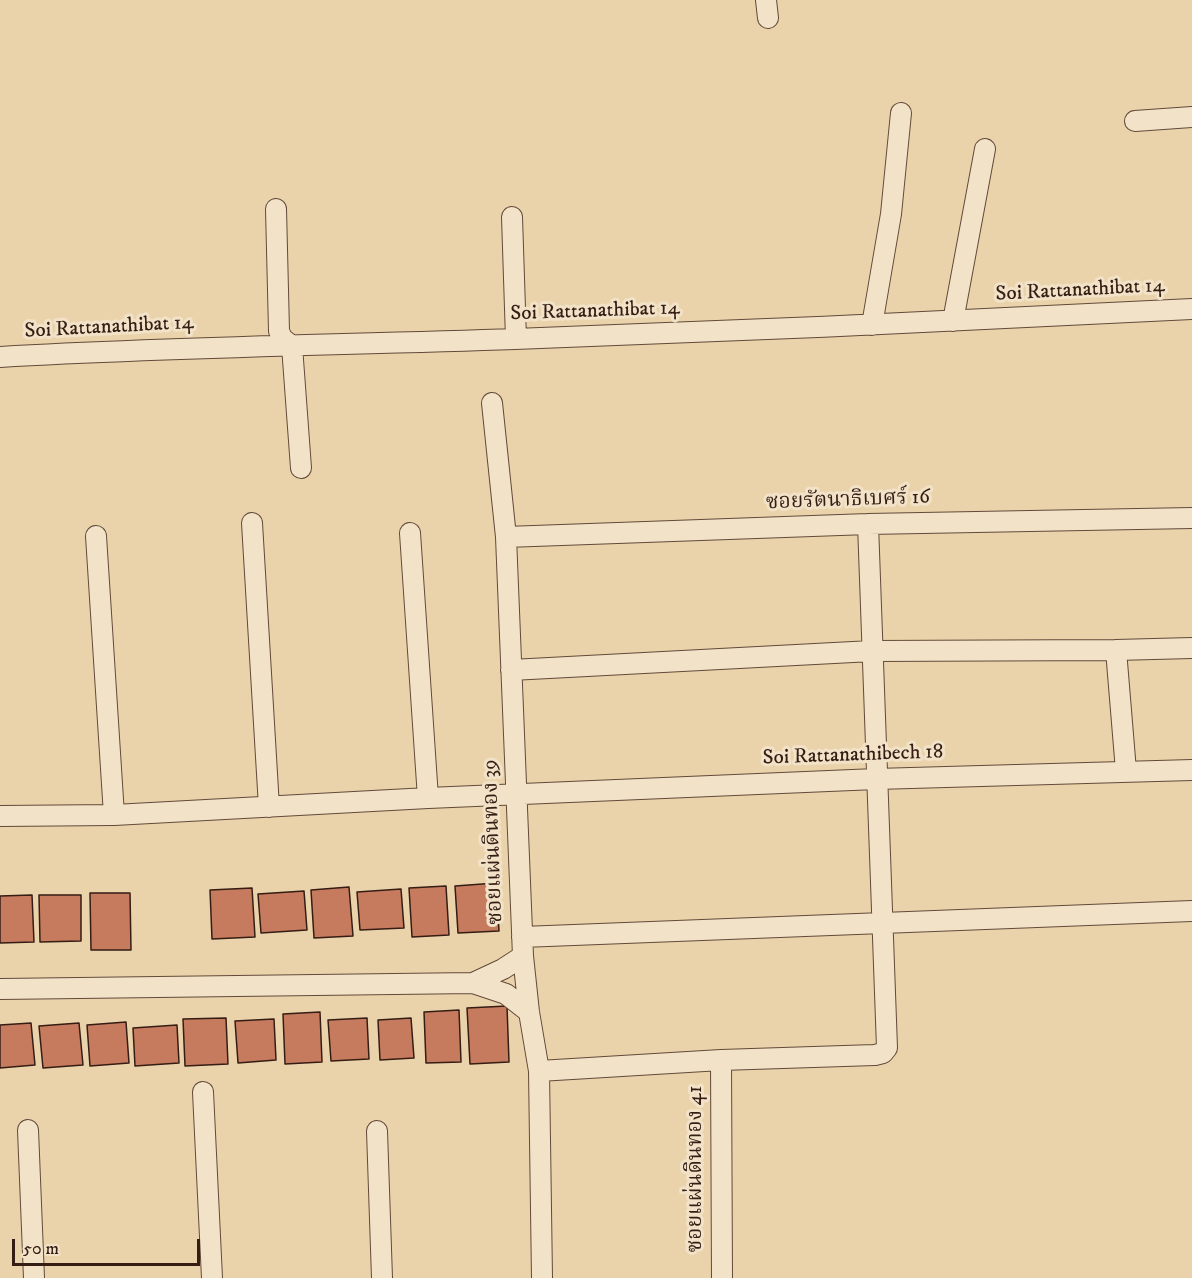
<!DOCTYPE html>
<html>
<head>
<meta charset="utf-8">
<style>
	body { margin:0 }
	#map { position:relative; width:1192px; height:1278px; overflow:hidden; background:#ead3ab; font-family:"IM FELL DW Pica",serif }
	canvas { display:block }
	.scale { position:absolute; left:12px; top:1239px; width:188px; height:27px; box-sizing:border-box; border:3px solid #351d14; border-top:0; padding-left:8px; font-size:18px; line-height:21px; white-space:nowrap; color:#351d14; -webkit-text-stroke:4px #f1e2c8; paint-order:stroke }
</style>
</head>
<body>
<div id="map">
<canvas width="1192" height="1278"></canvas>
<div class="scale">50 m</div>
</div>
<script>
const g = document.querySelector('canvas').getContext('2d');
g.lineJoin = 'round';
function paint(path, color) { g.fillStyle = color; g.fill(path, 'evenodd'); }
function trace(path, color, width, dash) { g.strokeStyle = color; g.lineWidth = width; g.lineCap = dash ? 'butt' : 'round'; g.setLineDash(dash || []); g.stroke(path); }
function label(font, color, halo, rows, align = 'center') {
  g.font = font + ' "IM FELL DW Pica","Noto Serif Thai",serif'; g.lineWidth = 6; g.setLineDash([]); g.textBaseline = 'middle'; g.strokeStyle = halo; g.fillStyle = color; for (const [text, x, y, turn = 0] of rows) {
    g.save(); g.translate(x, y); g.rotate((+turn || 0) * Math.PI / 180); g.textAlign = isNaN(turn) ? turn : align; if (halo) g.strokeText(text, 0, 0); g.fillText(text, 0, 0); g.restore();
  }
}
const building = new Path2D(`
	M496,883L499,931L458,933L455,886Z
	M446,886L449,935L412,937L409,888Z
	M349,887L353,936L314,938L311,890Z
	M252,888L255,937L212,939L210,890Z
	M401,889L404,928L360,930L357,892Z
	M304,891L307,930L261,933L258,894Z
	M90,893H130L131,950H91Z
	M32,895L34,942L0,943V896Z
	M39,895H81V941L40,942Z
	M507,1006L509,1062L470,1064L467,1008Z
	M459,1010L461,1062L426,1063L424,1012Z
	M320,1012L322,1062L285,1064L283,1014Z
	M226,1018L228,1064L185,1066L183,1019Z
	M367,1018L369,1059L331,1061L328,1020Z
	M411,1018L414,1058L380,1060L378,1020Z
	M274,1019L276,1060L238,1063L235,1021Z
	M126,1022L129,1063L90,1066L87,1025Z
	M31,1023L35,1065L0,1068V1025Z
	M79,1023L83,1065L43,1068L39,1026Z
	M177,1025L179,1063L135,1066L133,1028Z`);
paint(building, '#c67b5e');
trace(building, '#351d14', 1.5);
const minor = new Path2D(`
	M766,0L768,18
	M1135,121L1192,117
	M276,209L279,331L282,338L292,346L301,468
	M512,217L516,339
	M953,321L985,149
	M872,325L891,214L901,113
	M0,357C172,347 343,345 515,339C741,331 966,321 1192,309
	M492,403L506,537L523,956L529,1012L539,1071L542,1278
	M252,523L269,807
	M410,533L428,798
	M96,536L114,815
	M506,537L868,524L1192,518
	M1116,650L1126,771
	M511,670L872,651L1116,650L1192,648
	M0,816L114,815L428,798L876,779L1192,770
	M522,937L1192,911
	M473,983L503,969L523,956
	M0,989L473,983L506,994L529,1012
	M721,1060L722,1278
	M539,1071L721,1060L875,1055L883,1053L887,1048L868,524
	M203,1092L212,1278
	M28,1130L34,1278
	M377,1131L382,1278`);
trace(minor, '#624a3a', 22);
trace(minor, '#f1e2c8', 20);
label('21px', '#351d14', '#f1e2c8', [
	["Soi Rattanathibat 14",1080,291,-3],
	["Soi Rattanathibat 14",595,312,-2],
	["Soi Rattanathibat 14",109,328,-3],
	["ซอยรัตนาธิเบศร์ 16",848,501,-2],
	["Soi Rattanathibech 18",853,756,-2],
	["ซอยแผ่นดินทอง 39",494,842,-92],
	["ซอยแผ่นดินทอง 41",697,1169,-90]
]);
</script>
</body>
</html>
